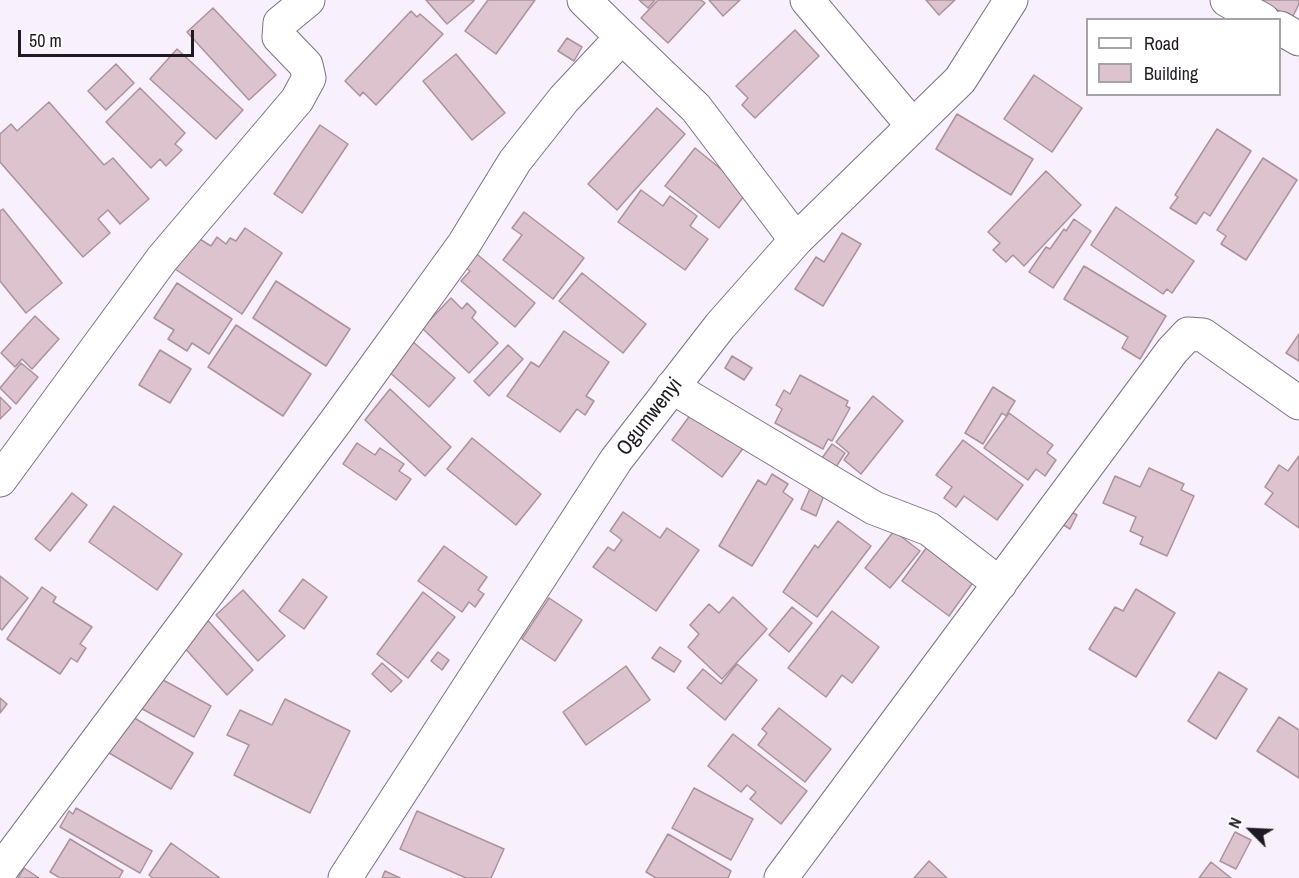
<!DOCTYPE html>
<html>
<head>
<meta charset="utf-8">
<style>
	body { margin:0 }
	#map { position:relative; width:1299px; height:878px; overflow:hidden; background:#f9f0fe; font-family:"Archivo Narrow",sans-serif }
	canvas { display:block }
	.legend { position:absolute; left:1086px; top:18px; width:195px; height:78px; box-sizing:border-box; background:#fff; border:2px solid #a5a3a7; margin:0; padding:8px 10px; list-style:none; font-size:18px; color:#1f1a22 }
	.legend li { display:flex; align-items:center; gap:12px; height:30px }
	.legend b { width:30px; border:2px solid #a5a3a7 }
	.north { position:absolute; left:1221px; top:800px; width:60px; height:60px; -webkit-text-stroke:4px #fff; paint-order:stroke; rotate:294deg; font-size:16px; font-weight:700; line-height:24px; text-align:center; color:#1f1a22 }
	.north::after { content:''; display:block; margin:auto; width:21px; height:27px; background:#1f1a22; clip-path:polygon(50% 0,100% 100%,50% 72%,0 100%) }
	.scale { position:absolute; left:18px; top:30px; width:176px; height:27px; box-sizing:border-box; border:3px solid #1f1a22; border-top:0; padding-left:8px; font-size:18px; line-height:21px; white-space:nowrap; color:#1f1a22; -webkit-text-stroke:4px #fff; paint-order:stroke }
</style>
</head>
<body>
<div id="map">
<canvas width="1299" height="878"></canvas>
<ul class="legend">
<li><b style="height:8px;background:#fff"></b>Road</li>
<li><b style="height:16px;background:#ddc3ce"></b>Building</li>
</ul>
<div class="north">N</div>
<div class="scale">50 m</div>
</div>
<script>
const g = document.querySelector('canvas').getContext('2d');
g.lineJoin = 'round';
function paint(path, color) { g.fillStyle = color; g.fill(path, 'evenodd'); }
function trace(path, color, width, dash) { g.strokeStyle = color; g.lineWidth = width; g.lineCap = dash ? 'butt' : 'round'; g.setLineDash(dash || []); g.stroke(path); }
function label(font, color, halo, rows, align = 'center') {
  g.font = font + ' "Archivo Narrow",sans-serif'; g.lineWidth = 4.5; g.setLineDash([]); g.textBaseline = 'middle'; g.strokeStyle = halo; g.fillStyle = color; for (const [text, x, y, turn = 0] of rows) {
    g.save(); g.translate(x, y); g.rotate((+turn || 0) * Math.PI / 180); g.textAlign = isNaN(turn) ? turn : align; if (halo) g.strokeText(text, 0, 0); g.fillText(text, 0, 0); g.restore();
  }
}
const building = new Path2D(`
	M426,0H474V1L447,24Z
	M488,0H535L496,54L465,31Z
	M639,0H655L648,8Z
	M658,0H701L705,3L668,43L641,18Z
	M709,0H740L723,16Z
	M926,0H955L939,15Z
	M1259,0H1299V4L1292,18Z
	M213,8L276,75L249,100L187,32Z
	M411,11L417,17L420,14L443,34L376,105L363,92L360,96L345,81Z
	M795,30L819,56L755,118L742,105L748,98L736,86Z
	M567,38L582,47L574,61L558,51Z
	M177,49L243,110L216,139L150,79Z
	M456,54L505,113L472,140L423,81Z
	M116,64L134,83L106,110L88,91Z
	M1034,75L1082,108L1052,152L1004,119Z
	M140,88L185,133L175,144L182,150L166,166L160,159L151,168L106,122Z
	M49,102L104,165L113,158L149,199L120,224L108,210L98,219L110,233L83,257L0,162V134L11,124L17,131Z
	M657,108L685,134L617,210L588,184Z
	M957,114L1033,159L1011,195L936,149Z
	M320,125L348,144L302,213L274,194Z
	M1217,129L1251,151L1210,216L1204,212L1196,224L1170,208L1178,197L1175,195Z
	M695,148L748,191L719,228L665,186Z
	M1263,158L1297,180L1246,260L1221,244L1226,236L1217,230Z
	M1046,171L1081,205L1024,266L1013,255L1006,262L993,250L1000,243L988,232Z
	M641,190L663,206L670,196L697,216L690,226L708,239L685,270L618,222Z
	M1116,207L1194,261L1172,293L1167,289L1163,294L1091,245Z
	M3,209L62,283L26,313L0,281V211Z
	M524,212L584,258L553,299L503,260L522,235L512,228Z
	M1074,219L1091,231L1053,288L1029,272L1046,247L1050,249L1064,229L1066,231Z
	M245,228L282,253L242,314L169,265L190,233L211,246L217,237L226,244L230,238L236,241Z
	M842,233L861,244L823,306L795,289L816,257L824,262Z
	M472,250L535,303L515,327L461,281L470,271L461,264Z
	M1084,266L1166,316L1140,359L1122,348L1128,337L1064,299Z
	M582,273L646,324L623,353L559,301Z
	M276,281L350,329L326,366L253,318Z
	M177,283L232,319L209,354L192,343L187,351L168,339L174,330L154,318Z
	M451,298L462,309L467,303L476,312L472,318L498,343L469,373L422,328Z
	M35,316L59,339L32,369L22,359L15,367L1,353Z
	M236,325L311,374L283,416L208,367Z
	M564,331L609,362L586,396L594,401L585,415L577,409L560,432L507,396L531,362L539,367Z
	M1299,334V361L1286,353Z
	M412,341L455,378L429,407L387,370Z
	M508,345L523,359L489,396L474,381Z
	M160,350L191,369L170,403L139,385Z
	M732,356L752,368L744,380L725,368Z
	M21,363L38,377L16,404L0,388Z
	M800,375L848,401L846,406L850,408L832,441L828,439L823,449L775,423L782,409L776,405L784,390L790,394Z
	M993,387L1015,401L1006,416L1002,413L983,444L965,433Z
	M390,389L451,447L425,476L365,420Z
	M873,396L903,421L861,474L844,460L849,453L836,442Z
	M0,397L11,408L0,419Z
	M694,410L744,447L722,477L672,440Z
	M1009,413L1053,445L1047,453L1056,460L1045,476L1036,469L1028,480L984,448Z
	M472,438L541,494L516,525L447,469Z
	M963,440L1023,485L997,520L964,496L956,507L944,498L952,487L936,475Z
	M357,443L375,455L380,448L404,464L399,471L411,479L396,500L343,464Z
	M832,444L845,453L834,470L820,461Z
	M1299,456V528L1265,504L1273,493L1265,487L1279,465L1288,471Z
	M1149,468L1184,484L1181,490L1194,496L1167,556L1140,544L1143,537L1130,531L1136,517L1103,503L1115,476L1140,487Z
	M772,474L788,484L783,492L793,499L752,566L719,546L758,480L766,485Z
	M812,484L826,490L816,516L801,509Z
	M72,493L87,505L50,551L35,539Z
	M114,506L182,554L157,590L89,542Z
	M1062,507L1077,515L1070,529L1055,520Z
	M623,512L660,538L667,528L699,550L656,611L593,567L608,547L614,551L622,540L610,531Z
	M838,521L871,546L817,617L783,592L815,545L818,548Z
	M894,531L920,551L890,588L865,568Z
	M444,546L487,577L478,590L484,594L475,607L469,602L462,612L418,581Z
	M927,547L974,581L949,616L902,581Z
	M0,576L28,598L2,630L0,628Z
	M303,579L327,597L304,629L279,611Z
	M42,587L56,597L53,602L92,627L80,644L86,648L77,662L71,658L60,674L7,639Z
	M1136,589L1175,613L1136,677L1089,649L1115,607L1123,611Z
	M243,590L285,636L258,661L216,615Z
	M423,592L455,617L408,678L377,654Z
	M733,597L767,629L722,679L688,647L699,634L690,625L709,604L719,613Z
	M549,598L582,620L555,661L522,639Z
	M792,607L812,623L789,652L769,635Z
	M832,611L879,647L852,683L842,675L826,697L788,668Z
	M201,613L253,670L227,695L182,645Z
	M660,647L681,661L674,672L652,658Z
	M438,652L449,660L442,670L431,661Z
	M382,663L402,681L391,692L372,674Z
	M737,664L757,680L725,720L687,688L703,669L721,684Z
	M626,666L650,700L586,745L563,712Z
	M1219,672L1247,689L1216,739L1188,721Z
	M152,674L211,706L194,737L135,705Z
	M0,698L7,704L0,713Z
	M285,699L350,731L310,813L234,775L249,745L227,735L240,710L272,725Z
	M779,708L831,749L805,782L758,745L767,733L762,729Z
	M126,713L193,753L171,789L104,750Z
	M1279,717L1299,730V778L1257,751Z
	M733,734L807,791L781,824L750,799L756,792L747,785L741,792L708,766Z
	M694,788L753,819L731,860L672,828Z
	M76,808L152,851L140,873L60,827L69,811L73,814Z
	M417,811L504,849L491,878H466L400,849Z
	M1235,832L1251,840L1236,869L1220,861Z
	M668,834L731,871L728,878H656L646,872Z
	M70,839L123,871L119,878H60L50,872Z
	M171,843L220,878H153L149,875Z
	M929,861L947,878H914Z
	M1211,862L1231,878H1199Z
	M24,868L39,878H18Z
	M385,871L400,878H382Z`);
paint(building, '#ddc3ce');
trace(building, '#ab929d', 1.5);
const minor = new Path2D(`
	M584,0L622,37
	M807,0L913,126
	M1227,0L1263,20
	M1280,28L1299,39
	M672,387L874,508L929,529L1000,584
	M0,480L162,259L297,100L309,78L306,65L279,37L280,23L308,0
	M0,871L336,421L464,244L515,161L564,99L622,37L696,108L796,240
	M345,878L616,460L720,326L796,240L960,80L1011,0
	M781,878L1172,351L1188,334L1203,335L1299,403`);
trace(minor, '#7e7285', 35);
trace(minor, '#fff', 33);
label('21px', '#1f1a22', '#fff', [
	["Ogumwenyi",650,417,-52]
]);
</script>
</body>
</html>
